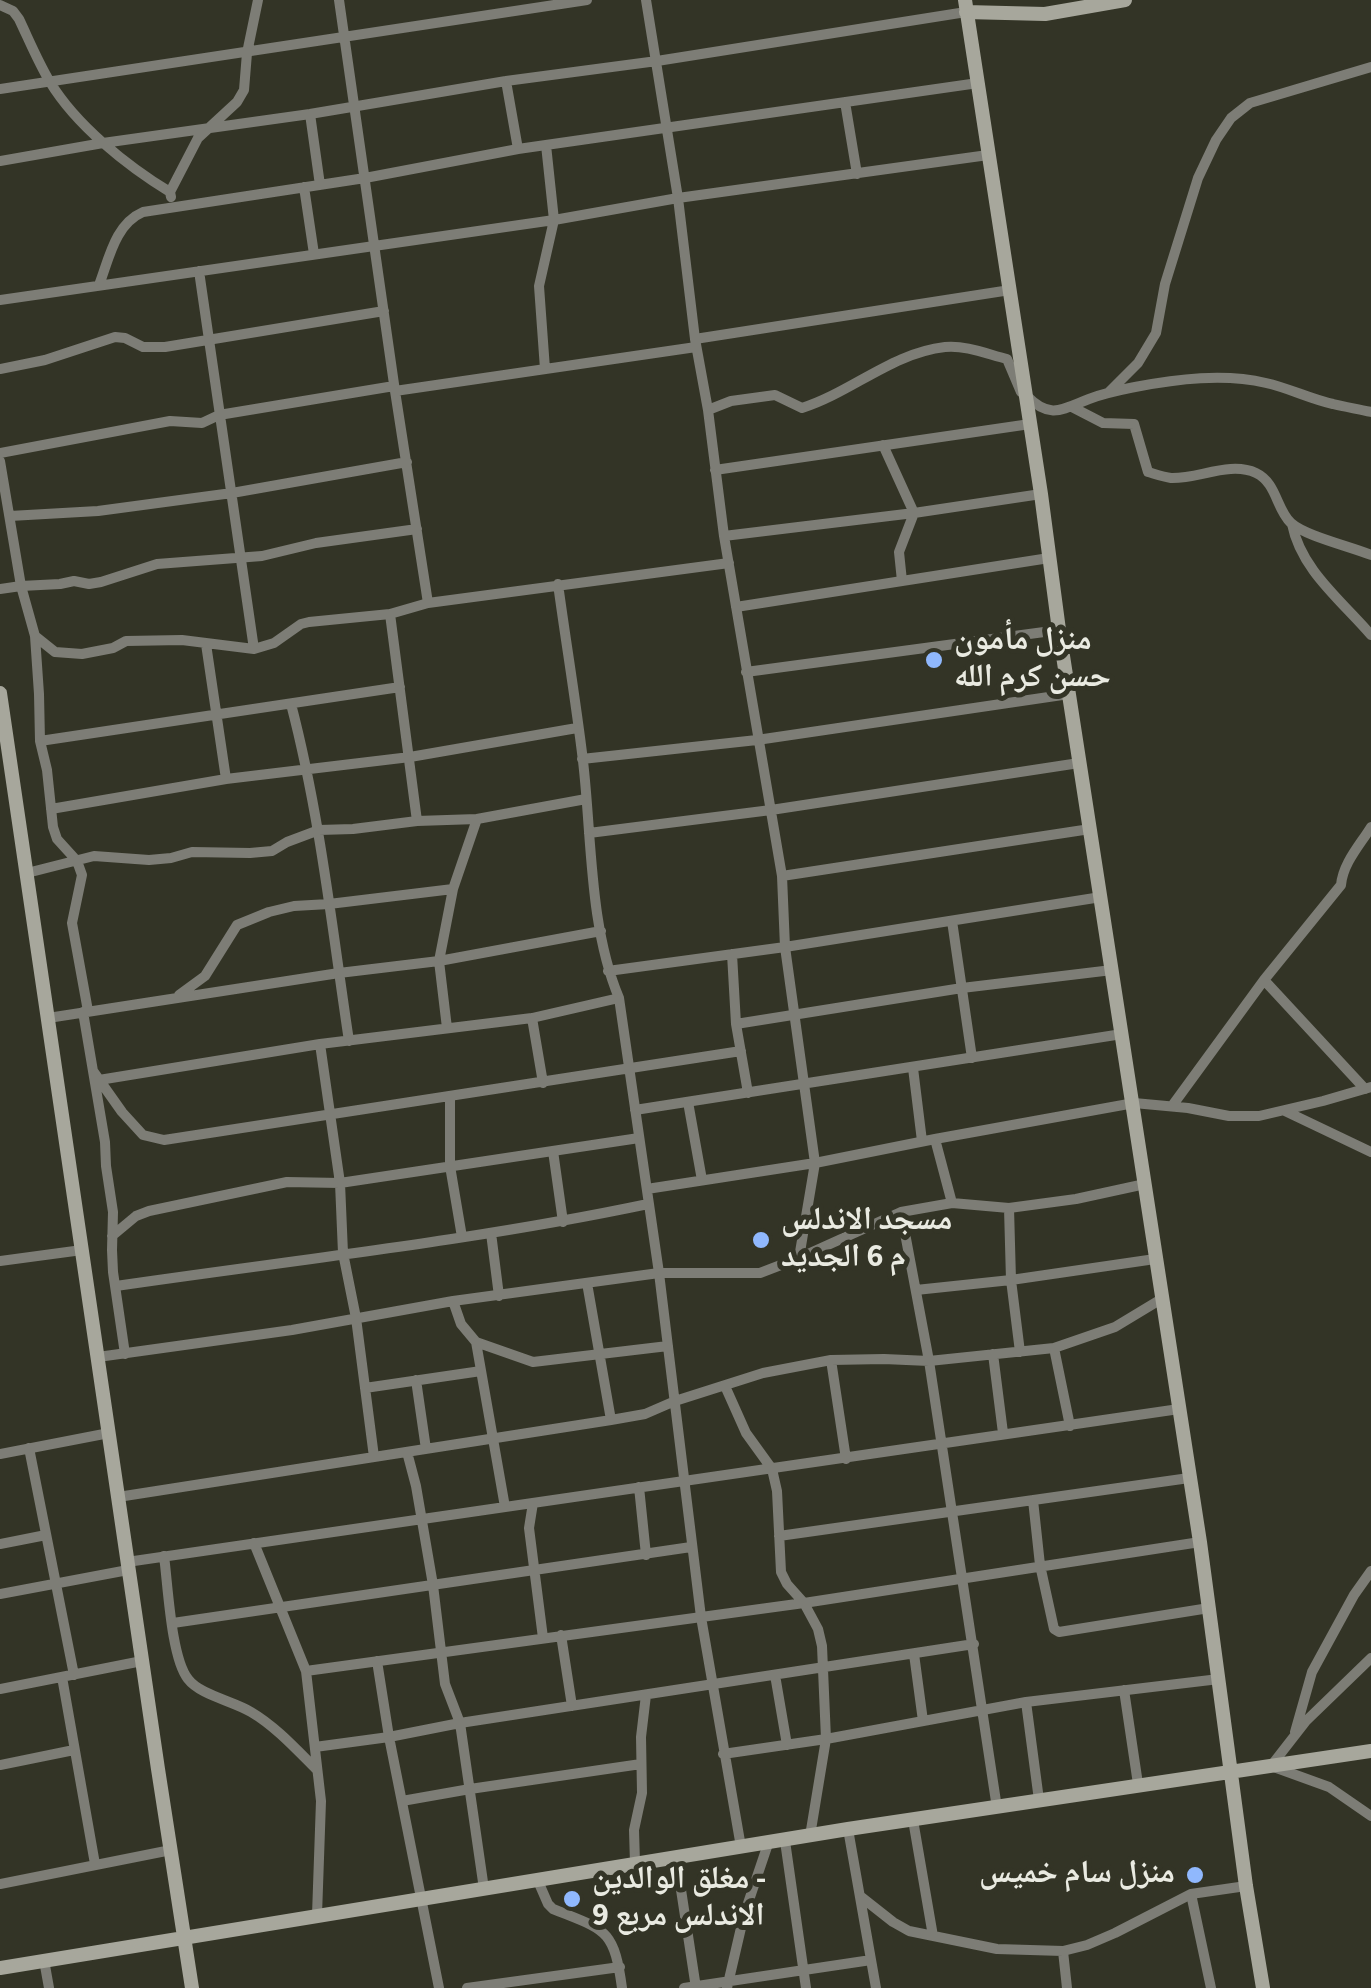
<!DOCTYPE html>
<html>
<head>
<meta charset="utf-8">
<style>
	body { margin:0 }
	canvas { display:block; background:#333426 }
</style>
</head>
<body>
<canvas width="1371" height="1988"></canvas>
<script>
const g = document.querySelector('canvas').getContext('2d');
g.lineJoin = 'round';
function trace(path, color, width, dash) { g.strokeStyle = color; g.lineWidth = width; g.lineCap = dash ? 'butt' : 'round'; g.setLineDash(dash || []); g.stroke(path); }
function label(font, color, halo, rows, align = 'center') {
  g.font = font + ' "Source Sans 3","Noto Naskh Arabic",sans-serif'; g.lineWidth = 10; g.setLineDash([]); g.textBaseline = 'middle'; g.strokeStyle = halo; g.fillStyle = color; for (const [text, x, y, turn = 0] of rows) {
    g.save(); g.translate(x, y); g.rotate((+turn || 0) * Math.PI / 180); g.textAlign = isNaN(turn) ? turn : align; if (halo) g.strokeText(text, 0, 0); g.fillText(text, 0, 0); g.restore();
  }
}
trace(new Path2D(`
	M339,0L395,391L428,603
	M646,0L678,198L695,339L708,410L724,536L782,876L785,947L815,1163L799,1258
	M0,5L13,11L19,19C29,40 38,62 50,82C76,125 127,166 170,192
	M506,81L518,149
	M0,89L587,0
	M845,102L857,174
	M310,114L320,185
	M0,161L103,143L310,114L506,81L657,61L966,12
	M304,187L314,254
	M171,197L170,192L198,138L237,102L244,90L247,53L258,0
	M199,271L254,649
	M99,285C109,259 115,224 143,212L365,178L518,149L978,83
	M0,300L554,220L678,198L988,155
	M695,339L1010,290
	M0,369L45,360L115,337L125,338L143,347H165L384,311
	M545,369L539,286L554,220L546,145
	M395,391L696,347
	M1108,393L1138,363L1156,333L1165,284L1198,178L1216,140L1231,118L1250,103L1371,67
	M1027,396C1050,420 1063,409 1089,399C1104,393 1120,390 1135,387C1177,379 1224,373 1266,383C1289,388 1310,399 1333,404C1345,407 1358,409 1371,412
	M1072,407L1103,423L1134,424L1148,472C1155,474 1164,477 1171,478C1198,479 1230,461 1256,473C1277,483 1276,509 1291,523C1305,536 1352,547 1371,555
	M708,410L731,401L775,395L802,408C852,392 892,353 945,347C966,345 987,354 1007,359L1021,392
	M883,445L914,513L899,552L902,581
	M0,453L170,421L202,423L219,415L394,386
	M0,461L21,586L35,636L39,694L40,741L47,770L53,827L57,839L77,861L82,875L72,923L88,1011
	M715,470L1030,424
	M10,516L98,511L232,493L407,462
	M1292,524C1301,570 1342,601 1371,635
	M724,536L914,513L1041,494
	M558,584C566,643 576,702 583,761C592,838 589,926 619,998L659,1273L701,1617L741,1847
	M0,589L21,586L60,584L74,581L89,584L101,582L157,564L262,556L316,543L417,529
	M736,607L1049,558
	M390,614L417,821L477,819L453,889L439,961L447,1028
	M35,636L55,652L82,654L113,648L126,641L182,640L254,649L274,643L301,624L309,622L390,614L428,603L729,563
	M206,644L226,779
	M746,672L1059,630
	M291,704C320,815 332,928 349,1041
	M40,741L400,687
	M582,759L757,740L1069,694
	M51,809L226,779L410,757L577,728
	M477,819L586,799
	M589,833L771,810L1079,763
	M27,873L94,856L149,860L171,858L192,852L250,853L272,851L287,842L319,830L353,829L417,821
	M782,876L1090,829
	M952,921L972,1058
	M732,954L736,1024L748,1093
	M608,971L785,947L1101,897
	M1264,980L1365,1089
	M179,995L205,976L237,925L269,912L294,906L329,904L453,889
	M83,1012L105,1142L106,1166L113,1212L112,1250L113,1272L125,1354
	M48,1018L339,973L439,961L601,931
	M532,1018L543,1083
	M736,1024L962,988L1112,970
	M320,1044L340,1183L343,1253L356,1318L374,1457
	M913,1068L922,1141
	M93,1071L122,1112L143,1135L164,1140L741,1051
	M99,1080L320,1044L532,1018L619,998
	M450,1097V1166L462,1237
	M688,1102L702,1180
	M1172,1106L1264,980L1341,885C1343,863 1360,845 1371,827
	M635,1110L1122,1034
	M1285,1111L1371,1152
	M935,1139L952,1203
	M553,1151L563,1222
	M647,1189L815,1163L935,1139L1134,1103L1188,1108L1229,1116H1259L1323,1101L1371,1087
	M1009,1208L1011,1280L1020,1352
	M901,1212L929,1361L997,1808
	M491,1233L499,1296
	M112,1236L136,1216L149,1211L287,1182L340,1183L639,1138
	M0,1261L82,1250
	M587,1283L611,1420
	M116,1286C294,1260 472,1241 648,1204
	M916,1290L1011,1280L1155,1259
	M453,1301L461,1324L476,1342L533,1362L668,1346
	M476,1342L505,1507
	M1054,1348L1070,1426
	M993,1354L1003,1433
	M98,1357L292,1330L453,1301L659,1273H760L799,1258L901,1212L952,1203L1009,1208L1076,1199L1145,1184
	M831,1360L846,1459
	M416,1380L426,1449
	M725,1386L746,1433L772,1469L777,1491L781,1572L787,1584L804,1603L818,1629L822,1646L826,1739L810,1836
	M365,1388L481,1371
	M29,1448L74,1675
	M407,1452L416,1486L433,1585L445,1684L460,1723L484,1889
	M0,1454L109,1433
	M639,1487L646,1555
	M118,1497L611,1420L645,1414L675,1401L763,1373L831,1360L884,1359L929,1361L1054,1348L1115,1327L1163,1298
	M1033,1500L1040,1565L1054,1629L1059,1632L1209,1608
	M533,1503L529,1528L543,1638
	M779,1536L1189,1478
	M254,1543L306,1671L321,1801L317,1915
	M0,1544L46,1535
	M164,1556C168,1585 171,1658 188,1679C200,1695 233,1701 251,1712C275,1726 296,1749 316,1769
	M127,1562L1179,1409
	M0,1594L128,1570
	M173,1623L691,1547
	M561,1635L572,1706
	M914,1654L923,1721
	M1371,1658L1306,1721L1271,1766L1329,1787L1371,1816
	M306,1671L804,1603L1200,1542
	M775,1675L787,1745
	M62,1677L95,1864
	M0,1689L142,1661
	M1124,1690L1138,1784
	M1026,1702L1039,1800
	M1295,1732L1312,1672L1354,1595L1371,1571
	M315,1747L389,1737L377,1661
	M723,1754L826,1739L1026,1702L1219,1679
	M0,1765L74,1750
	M402,1801L470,1789L641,1764
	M913,1820L933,1936
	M848,1829L876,1988
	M785,1841L806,1988
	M676,1857L696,1988
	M635,1863L634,1830L642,1793L641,1737L646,1695
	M538,1881L548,1904L553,1909C605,1930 614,1928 622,1988
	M0,1884L171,1850
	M1191,1894L1211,1988
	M860,1896L893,1922L909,1931L997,1949L1063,1951L1087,1945L1115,1933L1191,1894L1246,1886
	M1063,1951L1067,1988
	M44,1960L49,1988
	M439,1988L389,1737L460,1723L974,1644
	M467,1988L620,1967
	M684,1988L871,1960
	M727,1988L744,1915L768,1844`), '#7d7d76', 10);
trace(new Path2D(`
	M965,0L1041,494L1059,630L1200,1542L1246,1886L1263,1988
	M966,12L1045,14L1125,0
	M0,693L158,1769L192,1988
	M0,1968L848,1829L1371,1751`), '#a7a79c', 14);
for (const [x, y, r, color] of [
	[934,660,10,"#90b8fd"],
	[761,1240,10,"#90b8fd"],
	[1195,1875,10,"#90b8fd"],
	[572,1899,10,"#90b8fd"]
]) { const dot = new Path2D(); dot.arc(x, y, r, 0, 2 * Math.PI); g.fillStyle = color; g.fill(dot); trace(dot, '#333426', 4); }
label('bold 32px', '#e9eae1', '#333426', [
	["منزل مأمون",954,642],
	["حسن كرم الله",954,679],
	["مسجد الاندلس",781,1222],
	["م 6 الجديد",781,1259],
	["منزل سام خميس",1175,1875,"right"],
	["مغلق الوالدين -",592,1881],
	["الاندلس مربع 9",592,1918]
], 'left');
</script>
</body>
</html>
